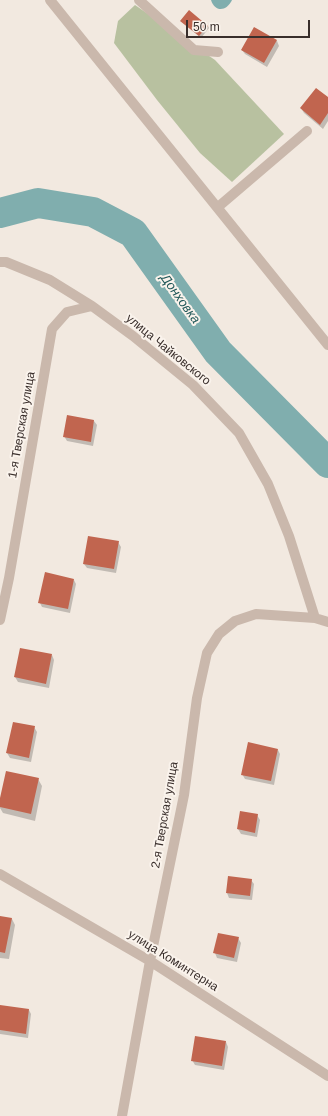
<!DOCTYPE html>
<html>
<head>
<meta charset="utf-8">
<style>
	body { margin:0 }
	#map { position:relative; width:328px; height:1116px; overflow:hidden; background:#f2e9e0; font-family:Arial,sans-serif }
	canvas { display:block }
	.scale { position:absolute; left:186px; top:20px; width:124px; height:18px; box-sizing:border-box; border:2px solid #392e2b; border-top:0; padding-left:5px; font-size:12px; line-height:14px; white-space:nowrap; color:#392e2b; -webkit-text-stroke:3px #faf3ec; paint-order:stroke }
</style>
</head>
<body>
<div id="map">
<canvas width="328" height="1116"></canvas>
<div class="scale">50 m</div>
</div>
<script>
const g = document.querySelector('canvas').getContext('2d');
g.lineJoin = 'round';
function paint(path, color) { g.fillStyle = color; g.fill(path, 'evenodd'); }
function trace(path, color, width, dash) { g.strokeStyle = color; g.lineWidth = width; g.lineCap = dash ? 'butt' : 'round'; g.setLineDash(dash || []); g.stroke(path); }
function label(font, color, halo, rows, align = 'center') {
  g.font = font + ' Arial,sans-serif'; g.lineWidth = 4; g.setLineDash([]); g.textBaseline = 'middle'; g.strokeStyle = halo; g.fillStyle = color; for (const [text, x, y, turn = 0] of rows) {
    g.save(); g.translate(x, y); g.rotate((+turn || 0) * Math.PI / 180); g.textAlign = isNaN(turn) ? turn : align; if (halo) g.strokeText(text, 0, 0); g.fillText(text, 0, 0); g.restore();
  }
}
paint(new Path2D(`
	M135,5L215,60L284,134L232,182L200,153L157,100L114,43L118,21Z`), '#b8c1a0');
paint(new Path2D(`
	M211,0H232C227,11 215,13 211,0Z`), '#80aeae');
paint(new Path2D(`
	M183,23L208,26L209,28L201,38Z
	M255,28L277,41L279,46L267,67L245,54L242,50Z
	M328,98V121L323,129L304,113L301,108Z
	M94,421L97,425L93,446L67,441L64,436Z
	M118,542L121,547L116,573L87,568L84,564Z
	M74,580L76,584L70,613L42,607L40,603Z
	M52,655L54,660L49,688L18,682L15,677Z
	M34,727L37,732L31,762L10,758L7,753Z
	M278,750L280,754L274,785L245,779L242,774Z
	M38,779L42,786L35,821L3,813L0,808V803Z
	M257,815L260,820L257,837L241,834L238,829Z
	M229,877L251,880L254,884L252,900L229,898L227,893Z
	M0,917L12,919L15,925L9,959L0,958Z
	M238,938L241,943L237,962L217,958L215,953Z
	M0,1006L29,1010L31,1014L28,1038L0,1034Z
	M226,1042L228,1047L224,1070L195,1065L192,1060Z`), '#0003');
trace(new Path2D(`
	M0,213L38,203L93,212L133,233L218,352L328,463`), '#80aeae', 30);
paint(new Path2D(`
	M189,10L208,26L199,36L180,21Z
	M254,27L277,40L264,63L241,50Z
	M316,88L328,97V113L320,125L300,108Z
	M67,415L94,420L91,442L63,437Z
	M88,536L119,541L114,569L83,564Z
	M45,572L74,579L68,609L38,603Z
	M20,648L52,654L46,684L14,677Z
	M13,722L35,726L29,758L6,753Z
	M248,742L278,749L271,781L241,775Z
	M6,771L39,778L31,814L0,807V798Z
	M240,811L258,814L255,833L237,829Z
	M228,876L252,879L250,896L226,893Z
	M0,916L12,918L5,953L0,952Z
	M218,933L239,937L234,958L213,953Z
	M0,1005L29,1009L26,1034L0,1030Z
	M195,1036L226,1041L222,1066L191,1061Z`), '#c1654f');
trace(new Path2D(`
	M50,0L328,345
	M139,0L194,50L218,52
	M218,207L307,131
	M0,262H6L50,280L92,306L133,336L193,385L239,433L268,484L289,536L315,618
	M0,620L9,578L52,329L67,312L92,306
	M0,874L150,961L328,1076
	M122,1116L150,961L184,795L197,698L207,653L219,634L235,621L256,614L315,618L328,622`), '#cab8ac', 10);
label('12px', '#392e2b', '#faf3ec', [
	["улица Чайковского",168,350,39],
	["1-я Тверская улица",22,425,-80],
	["2-я Тверская улица",165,815,-80],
	["улица Коминтерна",173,961,32]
]);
label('italic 13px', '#215859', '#faf3ec', [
	["Донховка",180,299,54]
]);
</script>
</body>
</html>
